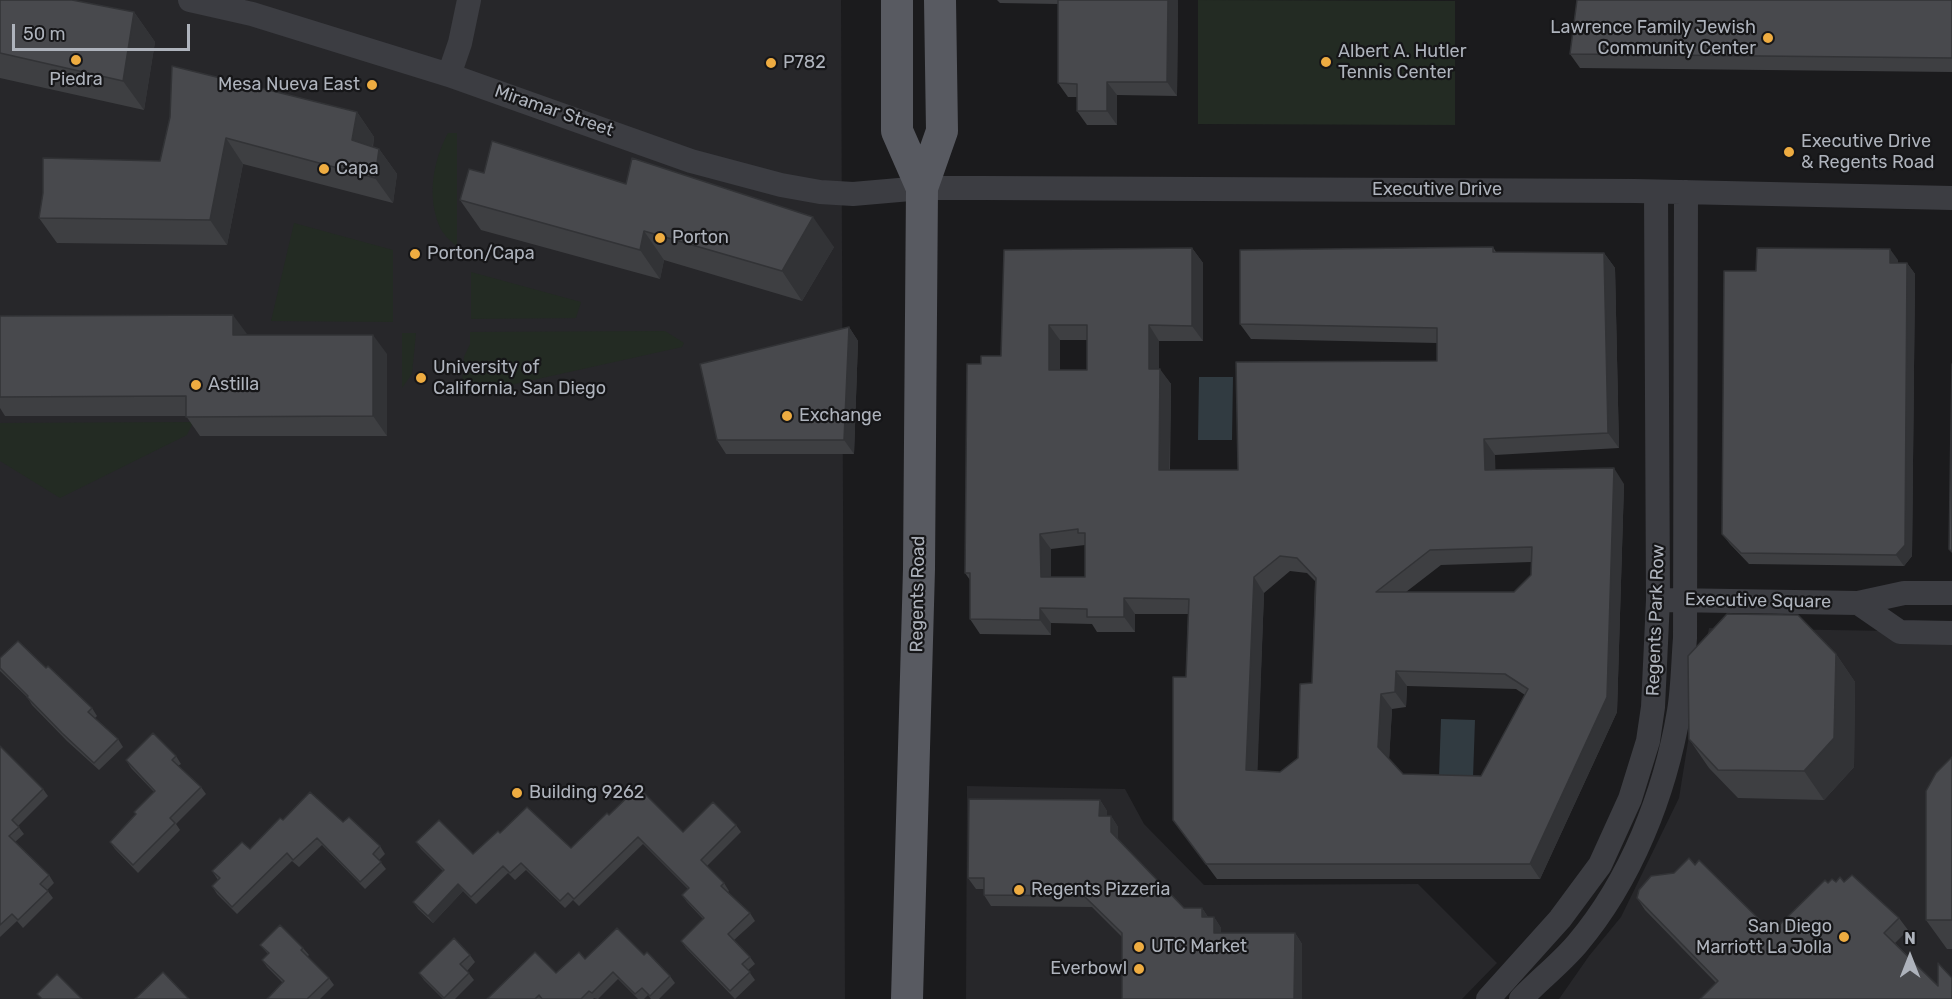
<!DOCTYPE html>
<html>
<head>
<meta charset="utf-8">
<style>
	body { margin:0 }
	#map { position:relative; width:1952px; height:999px; overflow:hidden; background:#1b1b1d; font-family:Rubik,sans-serif }
	canvas { display:block }
	.north { position:absolute; left:1880px; top:927px; width:60px; height:60px; -webkit-text-stroke:4px #161618; paint-order:stroke; rotate:0deg; font-size:16px; font-weight:700; line-height:24px; text-align:center; color:#aeb3bc }
	.north::after { content:''; display:block; margin:auto; width:21px; height:27px; background:#aeb3bc; clip-path:polygon(50% 0,100% 100%,50% 72%,0 100%) }
	.scale { position:absolute; left:12px; top:24px; width:178px; height:27px; box-sizing:border-box; border:3px solid #aeb3bc; border-top:0; padding-left:8px; font-size:18px; line-height:21px; white-space:nowrap; color:#aeb3bc; -webkit-text-stroke:4px #161618; paint-order:stroke }
</style>
</head>
<body>
<div id="map">
<canvas width="1952" height="999"></canvas>
<div class="north">N</div>
<div class="scale">50 m</div>
</div>
<script>
const g = document.querySelector('canvas').getContext('2d');
g.lineJoin = 'round';
function paint(path, color) { g.fillStyle = color; g.fill(path, 'evenodd'); }
function trace(path, color, width, dash) { g.strokeStyle = color; g.lineWidth = width; g.lineCap = dash ? 'butt' : 'round'; g.setLineDash(dash || []); g.stroke(path); }
function label(font, color, halo, rows, align = 'center') {
  g.font = font + ' Rubik,sans-serif'; g.lineWidth = 4.5; g.setLineDash([]); g.textBaseline = 'middle'; g.strokeStyle = halo; g.fillStyle = color; for (const [text, x, y, turn = 0] of rows) {
    g.save(); g.translate(x, y); g.rotate((+turn || 0) * Math.PI / 180); g.textAlign = isNaN(turn) ? turn : align; if (halo) g.strokeText(text, 0, 0); g.fillText(text, 0, 0); g.restore();
  }
}
paint(new Path2D(`
	M0,0H841L845,999H0Z
	M1709,628L1952,632V999H1559L1589,956L1621,917L1679,798L1695,698Z
	M967,786L1125,789L1144,824L1204,885L1418,884L1497,963L1462,999H966Z`), '#27272a');
paint(new Path2D(`
	M1198,0L1455,1V125L1198,124Z
	M448,133H457V247C451,241 442,234 439,225C427,196 433,161 448,133Z
	M294,223L393,250V322L271,321Z
	M471,272L581,302L576,318L471,319Z
	M665,331L684,343L682,347L461,396L464,357L470,344V332Z
	M402,333H416L412,374L402,388Z
	M193,422L187,435L60,498L0,461V423Z`), '#232b23');
paint(new Path2D(`
	M1199,377H1233L1232,440H1198Z
	M1441,719L1475,720L1473,778L1439,777Z`), '#313b41');
trace(new Path2D(`
	M190,0L252,14L449,75L691,161L781,185L820,192L853,194L922,188H985L1635,191L1952,198
	M449,75L460,43L469,0
	M1669,600L1858,603L1904,593H1952
	M1858,603L1900,632L1952,633
	M1488,999L1560,919L1600,865L1630,799L1648,741L1653,707L1658,600L1656,192
	M1521,999C1539,980 1560,964 1577,944C1631,880 1665,794 1679,711C1683,687 1683,662 1685,638L1686,192`), '#3c3d42', 24);
trace(new Path2D(`
	M897,0V131L922,188
	M907,999L919,569L922,188L942,131L940,0`), '#585a61', 32);
paint(new Path2D(`
	M0,0L134,12L155,42L144,110L0,78Z
	M997,0H1178L1177,96L1117,95V125H1087L1077,111V97H1068L1058,83V4L1000,3Z
	M1952,0V72L1580,68L1570,54Z
	M357,112L374,137L373,147L379,149L397,174L393,203L243,164L227,245L57,243L39,218L160,161L170,117Z
	M484,173L626,184L834,247L802,301L664,260L660,279L481,230L460,200Z
	M1493,247L1496,252L1604,253L1615,268L1619,448L1495,455V470L1624,484L1617,712L1540,879H1217L1173,820L1186,677L1188,614H1135V632H1097L1092,624L1051,623V635L980,634L970,619V580L965,573L981,364L1001,356L1004,250L1192,248L1203,263V341H1159V369L1171,384L1170,470H1238L1437,361V343L1251,339L1240,324ZM1060,340H1087V370H1060ZM1085,545V577H1051V549ZM1531,562V575L1514,592H1406L1441,565ZM1290,571L1307,573L1315,581L1312,683L1298,758L1280,772L1257,771L1264,593ZM1407,686L1516,689L1525,695L1481,776L1403,774L1389,759L1392,709L1406,707Z
	M1898,260V263H1907L1915,274L1912,556L1904,566L1749,564L1730,544L1722,534L1756,271Z
	M0,316L247,335L387,354V436H200L186,416H5L0,408Z
	M849,327L858,341L854,454H726L717,440Z
	M1836,654L1855,682L1854,767L1824,800L1738,798L1709,768L1689,739Z
	M0,658L46,668L92,708L97,716L95,718L118,739L123,747L99,770L67,741L32,705L27,697L0,671Z
	M0,746L43,789L48,796L18,826L24,834L15,842L49,875L54,883L47,890L53,898L23,928L17,921L0,937Z
	M176,756L181,764L178,766L201,787L206,794L176,824L180,830L138,873L115,849L110,842L136,815L134,812L154,792L131,768L126,760Z
	M1952,757V949H1947L1926,920Z
	M1100,800L1107,811V816H1111L1118,827V840L1184,908H1202L1208,917H1214L1221,928V933H1295L1302,944V999H1122V937L1092,907L991,906L984,895V889H976L968,878Z
	M609,815L683,832L736,825L741,832L707,866L724,883L729,891L728,892L750,913L755,921L734,940L750,957L755,964L748,970L755,980L735,999L686,948L681,941L703,919L687,902L682,895L688,889L643,844L579,906L573,900L565,908L526,870L515,880L508,873L476,904L463,891L433,923L418,909L413,902L443,871L421,849L416,842L473,854L500,833L571,848Z
	M283,820L343,822L380,846L385,854L379,860L386,869L365,889L322,845L299,867L292,861L237,914L217,894L212,886L218,880L212,871L250,849Z
	M1695,865L1772,932L1828,883L1836,882H1844L1899,918L1908,930L1895,943L1952,999L1716,983L1645,910L1637,898L1674,873Z
	M260,945L303,948L309,955L307,957L329,978L334,985L320,999H267L283,983L267,967L262,960L268,954Z
	M470,955L475,962L467,971L474,980L455,999H443L424,980L419,973Z
	M644,955L670,976L675,983L659,999H651L648,995L644,999H638L618,979L598,999L594,998L593,999H487L556,973L585,959Z`), '#3e3f42');
paint(new Path2D(`
	M1168,0H1178L1177,96L1167,82Z
	M134,12L155,42L144,110L123,81Z
	M1107,82L1117,95V125L1107,111Z
	M357,112L374,137L369,165L352,140Z
	M226,138L243,164L227,245L210,220Z
	M379,149L397,174L393,203L375,178Z
	M813,217L834,247L802,301L782,271Z
	M644,231L664,260L660,279L640,250Z
	M1192,248L1203,263V341L1192,326Z
	M1890,249L1898,260V274L1890,263Z
	M1604,253L1615,268L1619,448L1608,433Z
	M1907,263L1915,274L1912,556L1904,566L1896,555Z
	M233,315L247,334L233,335Z
	M1049,325L1060,340V385L1049,370Z
	M1149,325L1159,341V384L1149,369Z
	M849,327L858,341L854,454L844,440Z
	M373,335L387,354V436L373,416Z
	M1160,369L1171,384L1169,485L1159,470Z
	M1484,439L1495,455L1496,485L1485,470Z
	M1614,468L1624,484L1617,712L1540,879L1530,864Z
	M1040,534L1051,549V593L1041,577Z
	M1254,577L1264,593L1257,786L1246,770Z
	M1124,598L1135,614V632L1124,617Z
	M1040,608L1051,623V635L1040,620Z
	M1836,654L1855,682L1854,767L1824,800L1804,771Z
	M1396,671L1407,686L1406,707L1395,692Z
	M1381,694L1392,709L1389,762L1378,747Z
	M1100,800L1107,811V827L1099,816Z
	M1111,816L1118,827V843L1111,832Z
	M458,884L463,891L433,923L428,916Z
	M1202,908L1209,919L1202,917Z
	M1214,917L1221,928V944L1214,933Z
	M1295,933L1302,944V999H1294Z`), '#323336');
const building = new Path2D(`
	M0,0H72L134,12L123,81L0,53Z
	M1058,0H1168L1167,82H1107V111H1077V84L1058,83Z
	M1577,0H1952V58L1570,54Z
	M172,66L357,112L352,140L379,149L375,178L226,138L210,220L39,218L43,193V158L160,161L170,117Z
	M492,141L626,184L632,158L813,217L782,271L644,231L640,250L460,200L469,169L484,173Z
	M1493,247V252L1604,253L1608,433L1484,439L1485,470L1614,468L1607,697L1530,864H1206L1173,820V677H1186L1189,599L1124,598V617H1087V609L1040,608V620L970,619V573H965L967,364H981V356H1001L1004,250L1192,248V326L1149,325V369H1160L1159,470H1238L1236,362L1437,361V328L1240,324V250ZM1049,325H1087V370H1049ZM1078,529V533H1085V577H1041L1040,534ZM1532,547L1531,575L1514,592H1376L1430,550ZM1280,556L1297,558L1316,578L1312,683L1300,684L1298,758L1280,772L1246,770L1254,577ZM1396,671L1505,674L1528,689L1481,776L1403,774L1378,747L1381,694L1395,692Z
	M1757,248L1890,249V263H1907L1905,545L1896,555L1741,553L1722,534L1724,271H1756Z
	M233,315V335H373V416L186,417V396L0,397V316Z
	M849,327L844,440H717L700,364Z
	M1952,364V552L1949,549Z
	M1727,614L1798,615L1836,654L1834,738L1804,771L1718,770L1689,739L1688,656Z
	M18,641L46,668L48,666L92,708L88,712L118,739L94,763L62,733L27,697L28,696L0,668V658Z
	M153,733L176,756L172,760L201,787L170,818L175,823L133,865L110,842L136,814L134,812L155,791L126,760Z
	M0,746L43,789L12,820L19,827L9,836L49,875L40,884L48,891L18,920L12,914L0,925Z
	M1952,757V920H1926V791L1936,773Z
	M638,787L683,832L713,802L736,825L701,860L724,883L721,886L750,913L728,934L750,957L742,964L750,972L730,991L681,941L704,918L682,895L689,888L638,837L574,899L568,893L560,901L521,863L510,873L503,866L471,897L458,884L428,916L413,902L444,870L416,842L439,820L473,854L498,831L500,833L527,807L571,848L607,813L609,815Z
	M310,792L343,822L349,817L380,846L373,854L381,862L360,882L317,838L293,860L287,853L232,907L212,886L220,878L212,871L242,842L250,849L280,818L283,820Z
	M969,799L1100,800L1099,816H1111V832L1184,908H1202V917H1214V933H1295L1294,999H1122V933L1084,896L984,895V878H968Z
	M1689,858L1695,865L1699,860L1772,932L1825,880L1828,883L1832,879L1836,882L1840,877L1844,882L1852,875L1899,918L1884,933L1938,986V963L1952,978V999H1700L1718,981L1637,898L1639,890L1651,876L1674,873Z
	M280,925L303,948L301,950L329,978L307,999H267L284,981L262,960L269,953L260,945Z
	M617,928L644,955L647,952L670,976L650,996L642,988L635,994L613,972L592,993L589,991L581,999H542L539,995L535,999H487L535,952L556,973L579,952L585,959Z
	M454,938L470,955L460,964L469,973L444,998L419,973Z
	M163,972L189,999H135Z
	M57,974L82,999H42L37,994Z`);
paint(building, '#48494d');
trace(building, '#323336', 1.5);
for (const [x, y, r, color] of [
	[1768,38,6,"#eeac41"],
	[76,60,6,"#eeac41"],
	[1326,62,6,"#eeac41"],
	[771,63,6,"#eeac41"],
	[372,85,6,"#eeac41"],
	[1789,152,6,"#eeac41"],
	[324,169,6,"#eeac41"],
	[660,238,6,"#eeac41"],
	[415,254,6,"#eeac41"],
	[421,378,6,"#eeac41"],
	[196,385,6,"#eeac41"],
	[787,416,6,"#eeac41"],
	[517,793,6,"#eeac41"],
	[1019,890,6,"#eeac41"],
	[1844,937,6,"#eeac41"],
	[1139,947,6,"#eeac41"],
	[1139,969,6,"#eeac41"]
]) { const dot = new Path2D(); dot.arc(x, y, r, 0, 2 * Math.PI); g.fillStyle = color; g.fill(dot); trace(dot, '#161618', 2); }
label('18px', '#aeb3bc', '#161618', [
	["Lawrence Family Jewish",1756,28,"right"],
	["Community Center",1756,49,"right"],
	["Albert A. Hutler",1338,52],
	["Tennis Center",1338,73],
	["P782",783,63],
	["Piedra",76,80,"center"],
	["Mesa Nueva East",360,85,"right"],
	["Executive Drive",1801,142],
	["& Regents Road",1801,163],
	["Capa",336,169],
	["Porton",672,238],
	["Porton/Capa",427,254],
	["University of",433,368],
	["California, San Diego",433,389],
	["Astilla",208,385],
	["Exchange",799,416],
	["Building 9262",529,793],
	["Regents Pizzeria",1031,890],
	["San Diego",1832,927,"right"],
	["Marriott La Jolla",1832,948,"right"],
	["UTC Market",1151,947],
	["Everbowl",1127,969,"right"]
], 'left');
label('18px', '#aeb3bc', '#161618', [
	["Miramar Street",554,111,19],
	["Executive Drive",1437,190],
	["Regents Road",918,594,-89],
	["Executive Square",1758,601,1],
	["Regents Park Row",1656,620,-88]
]);
</script>
</body>
</html>
